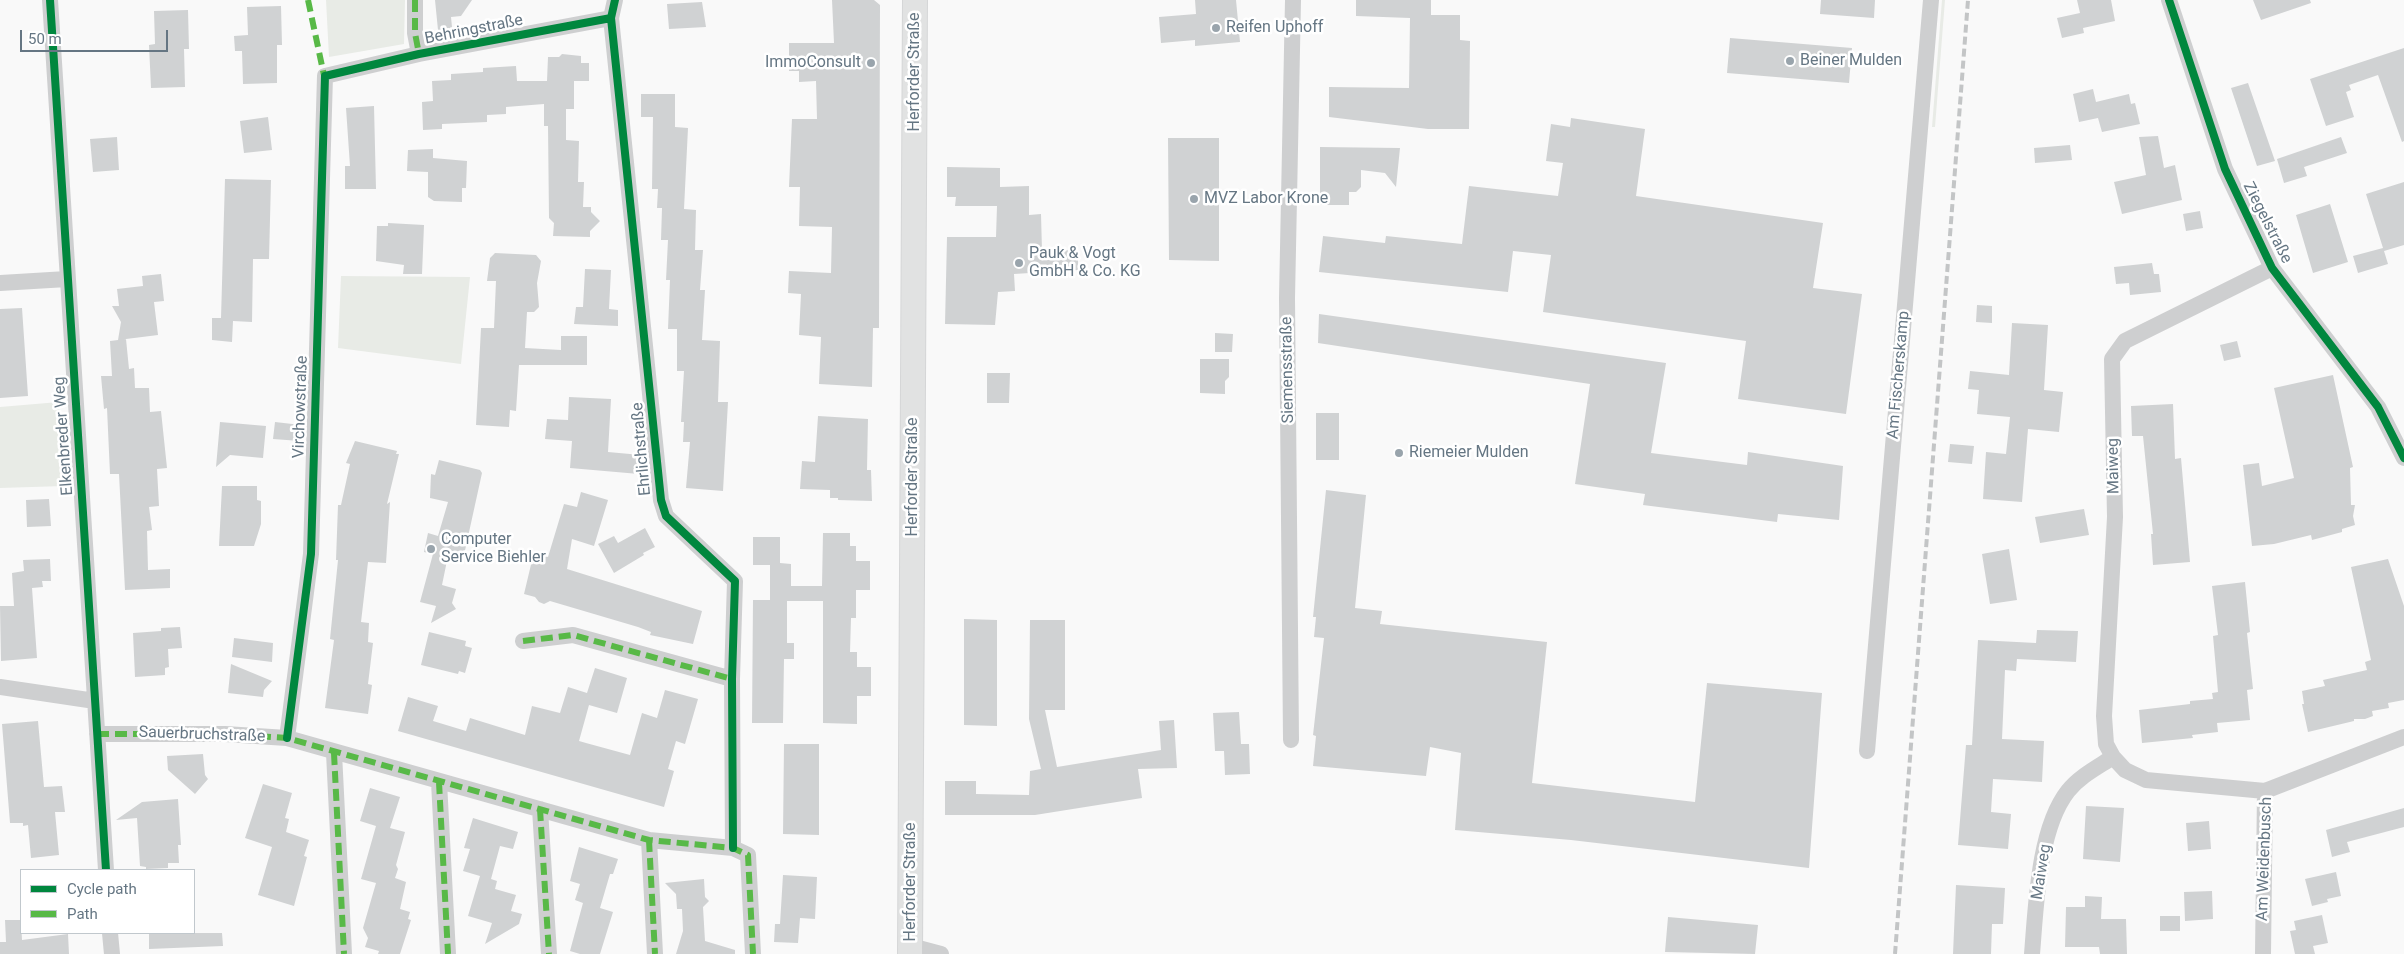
<!DOCTYPE html>
<html>
<head>
<meta charset="utf-8">
<style>
	body { margin:0 }
	#map { position:relative; width:2404px; height:954px; overflow:hidden; background:#f9f9f9; font-family:Roboto,sans-serif }
	canvas { display:block }
	.legend { position:absolute; left:20px; top:869px; width:175px; height:65px; box-sizing:border-box; background:#fff; border:1px solid #c1c8cd; margin:0; padding:6px 9px; list-style:none; font-size:15px; color:#657683 }
	.legend li { display:flex; align-items:center; gap:10px; height:25px }
	.legend b { width:25px; border:1px solid #c1c8cd }
	.scale { position:absolute; left:20px; top:30px; width:148px; height:22px; box-sizing:border-box; border:2px solid #657683; border-top:0; padding-left:6px; font-size:15px; line-height:18px; white-space:nowrap; color:#657683; -webkit-text-stroke:4px #fff; paint-order:stroke }
</style>
</head>
<body>
<div id="map">
<canvas width="2404" height="954"></canvas>
<ul class="legend">
<li><b style="height:6px;background:#00873e"></b>Cycle path</li>
<li><b style="height:6px;background:#58b947"></b>Path</li>
</ul>
<div class="scale">50 m</div>
</div>
<script>
const g = document.querySelector('canvas').getContext('2d');
g.lineJoin = 'round';
function paint(path, color) { g.fillStyle = color; g.fill(path, 'evenodd'); }
function trace(path, color, width, dash) { g.strokeStyle = color; g.lineWidth = width; g.lineCap = dash ? 'butt' : 'round'; g.setLineDash(dash || []); g.stroke(path); }
function label(font, color, halo, rows, align = 'center') {
  g.font = font + ' Roboto,sans-serif'; g.lineWidth = 5; g.setLineDash([]); g.textBaseline = 'middle'; g.strokeStyle = halo; g.fillStyle = color; for (const [text, x, y, turn = 0] of rows) {
    g.save(); g.translate(x, y); g.rotate((+turn || 0) * Math.PI / 180); g.textAlign = isNaN(turn) ? turn : align; if (halo) g.strokeText(text, 0, 0); g.fillText(text, 0, 0); g.restore();
  }
}
paint(new Path2D(`
	M326,0H405L404,44L329,57Z
	M1942,0H1945L1935,127H1932Z
	M341,276L470,277L461,364L338,348Z
	M59,402L64,486L0,488V407Z`), '#e8ebe6');
paint(new Path2D(`
	M435,0H472L461,16L451,17L453,37L439,40Z
	M832,0H874L880,5L879,328H873L872,387L819,384L821,337L799,335L801,294L788,293L789,271L831,273L832,227L799,226L800,187H789L792,119H817L816,81L799,82V71H789V43H834Z
	M1195,0H1236L1240,42L1195,46V40L1161,43L1159,17L1196,14Z
	M1356,0H1431V15H1460V40L1470,41L1469,129H1428L1329,117V87L1409,88L1410,18L1356,16Z
	M1821,0H1875L1874,18L1820,14Z
	M2077,0H2111L2115,21L2083,28L2084,33L2062,38L2057,18L2080,13Z
	M2253,0H2310L2311,3L2261,20Z
	M702,2L706,27L669,29L667,4Z
	M281,6L282,45H277V83L243,84L242,51H235L234,36L248,35L247,7Z
	M188,10L189,49H184L185,87L151,88L149,45L155,44L154,11Z
	M1730,38L1852,48L1849,83L1727,73Z
	M2404,48V141L2402,142L2378,75L2349,85L2351,90L2346,92L2354,117L2326,126L2310,79Z
	M562,54L581,56V63H589V81H574V109H566V140L579,141L578,182H584L583,207H591V212L600,221L590,231V237L553,236L554,223L549,218L548,126H544V104L506,107V114L487,115V122L442,124V129L423,130L422,102L433,101L432,81L451,80V74L483,72V68L516,66L517,81H547L548,57H559Z
	M2248,83L2275,161L2257,166L2231,88Z
	M2093,89L2096,102L2129,94L2131,104L2135,103L2140,124L2102,132L2098,118L2079,122L2073,94Z
	M641,94H675V127L688,128L684,209L696,210L695,250H703L700,290H705L702,340L720,341L718,402H728L723,491L686,488L690,442H683L684,422H681L684,371H677V329H668L670,280H666L668,240H661L662,208H657L658,189H652L653,117H641Z
	M374,106L376,189H345V166H350L346,108Z
	M268,117L272,150L244,153L240,121Z
	M1571,118L1645,129L1636,196L1823,223L1813,288L1862,294L1846,414L1738,399L1746,341L1543,312L1551,255L1513,251L1508,292L1319,272L1323,236L1385,243L1386,236L1462,244L1469,186L1558,196L1563,163L1546,161L1551,124L1570,127Z
	M2158,136L2164,168L2175,165L2182,200L2122,214L2114,182L2146,175L2139,137Z
	M117,137L119,170L93,172L90,139Z
	M2341,137L2347,153L2304,167L2307,176L2284,183L2277,159Z
	M1168,138H1219V261L1169,260Z
	M2070,145L2072,160L2035,163L2034,148Z
	M1320,147L1400,148L1396,187L1385,173L1361,170V187L1356,192H1349V205H1320Z
	M433,149V158L467,161L466,188H462V202L434,201L428,197V172L407,171L408,150Z
	M947,167L1000,168V187L1029,186V215L1041,214L1042,251L1078,250V270L1014,274L1015,291L998,292L995,325L945,324L947,237H996L997,206H955L956,197H947Z
	M225,179L271,180L269,259H253L252,322L233,321L232,342L212,340V318H221Z
	M2404,182V245L2384,251L2388,264L2358,273L2353,256L2383,248L2366,194Z
	M2330,204L2348,262L2313,273L2296,215Z
	M2200,211L2203,228L2186,231L2183,214Z
	M388,223L424,225L422,274H403L404,265L376,261L377,226H388Z
	M495,253L536,255L541,261L537,283L539,307L534,312H527L525,348L561,350V336H587V365H519L516,411L510,410L509,427L476,425L481,328H494L496,281H487L490,258Z
	M2152,263L2154,274H2159L2161,292L2130,295L2129,283L2116,284L2114,267Z
	M585,269L611,270L609,309L618,310V326L574,324L576,307H583Z
	M161,274L164,301L154,302L158,335L118,340L121,322L112,306H119L117,289L143,286L142,276Z
	M1977,305L1992,306V323L1976,322Z
	M22,308L28,396L0,398V309Z
	M1319,314L1666,363L1651,453L1747,465L1748,452L1843,466L1839,520L1778,514L1777,522L1643,505L1645,494L1575,484L1590,384L1318,343Z
	M2012,323L2048,325L2044,390L2063,392L2059,432L2028,429L2022,502L1983,499L1986,452L2006,454L2010,417L1977,414L1979,390L1968,389L1970,371L2009,375Z
	M1215,333L1233,334L1232,352H1215Z
	M126,339L129,369L134,368L135,388H149L150,412L161,411L167,468L157,469L159,506L149,507L152,530L147,531L148,570L170,569V588L125,590L119,474H110L107,408L104,409L101,376H112L110,341Z
	M2237,341L2241,357L2224,361L2220,345Z
	M1200,359H1229V377L1225,381V394L1200,393Z
	M987,373H1010L1009,403H987Z
	M2333,375L2353,467L2350,468L2351,505H2355L2353,516L2355,525L2342,529V532L2312,540L2311,535L2274,544L2252,546L2243,465L2259,463L2262,486L2294,478L2274,388Z
	M569,397L611,399L608,452L641,455L639,474L570,468L572,441L545,439L547,419L568,420Z
	M2173,404L2175,459L2181,458L2190,562L2153,565L2151,534H2153L2143,436H2132L2131,406Z
	M1316,413H1339V460H1316Z
	M818,416L868,419L867,470H871L872,501L838,500V498H830V490L800,489L802,461L815,462Z
	M220,422L266,426L263,458L230,455L216,467Z
	M275,422L301,425L300,441L273,439Z
	M355,441L397,451L396,454H399L387,504L390,502L386,563L368,562L361,622L369,623L368,642L373,643L368,684L372,685L368,714L325,708L334,640L330,639L338,560H336L338,505H341L350,464L346,463Z
	M1950,444L1974,446L1972,464L1948,462Z
	M439,460L480,470L482,473L464,555L449,551L442,585L456,589L452,603L456,609L431,623L436,606L420,602L433,554L424,552L428,533L438,536L448,502L430,498L431,474L435,475Z
	M222,486H257V500L261,501V524L254,546H219Z
	M1326,490L1366,495L1355,608L1382,611L1380,624L1547,642L1532,783L1695,802L1707,683L1822,693L1809,868L1571,840L1455,830L1461,753L1430,747L1426,776L1313,766L1316,736L1313,735L1324,638L1314,637L1316,617H1313Z
	M581,492L608,500L594,546L572,539L567,569L702,611L693,644L650,635L651,632L638,627L550,601L544,604L539,602L535,597L524,594L534,552L548,557L564,504L577,507Z
	M49,499L51,526L27,527L26,500Z
	M2084,509L2089,535L2040,543L2035,517Z
	M645,528L655,547L643,553L644,555L614,573L598,544L614,536L618,543Z
	M823,533H850V546H856V561H870V590H856V618H851L850,652H857V667H871V696H857V724L823,723V601H787V643H794V659H784L783,723H752L753,600H770V565H753V537H780V563L791,564V586H822Z
	M2009,549L2017,600L1990,604L1982,554Z
	M50,559L51,581H42L43,587L32,588L37,658L1,661L0,606H14L12,573L24,571L23,560Z
	M2388,559L2404,606V700L2388,703L2389,708L2372,711L2373,716L2365,719H2354V721L2308,732L2302,704H2304L2302,691L2325,686L2323,680L2367,670L2365,662L2371,660L2351,567Z
	M2245,582L2250,632L2247,633L2253,689L2247,690L2250,720L2217,723L2218,732L2192,735L2193,738L2142,743L2139,710L2190,704V701L2213,699L2212,693L2218,692L2213,636L2218,635L2212,586Z
	M964,619L997,620V726L964,725Z
	M1030,620H1065V710H1045L1057,767L1161,750L1159,721L1174,720L1177,768L1138,769L1142,798L1035,815H945V781H976V794L1029,795L1030,771L1041,769L1029,719Z
	M180,627L182,648L168,649L169,667L165,668V675L135,677L133,633L161,631V628Z
	M2037,630L2078,631L2076,662L2017,659L2016,671L2005,670L2002,739L2044,741L2042,782L1993,779L1991,812L2011,814L2008,849L1958,845L1966,745H1972L1978,640L2036,643Z
	M429,632L466,641L465,646L472,648L465,673L459,671L458,674L421,665Z
	M234,638L273,643L272,662L232,657Z
	M231,664L272,681L264,690L263,697L228,693Z
	M595,668L627,678L617,713L589,705L579,741L586,743L630,755L642,713L657,718L665,690L698,699L685,744L676,741L668,769L674,771L664,807L398,731L408,697L438,706L433,721L466,731L470,718L525,735L532,706L560,713L568,687L587,693Z
	M1239,712L1241,744H1249L1250,774L1225,775L1224,751H1215L1213,713Z
	M38,721L44,787L62,786L65,812H55L59,855L31,858L28,825L23,826V823H10L2,724Z
	M784,744H819V835L783,834Z
	M203,754L205,775L208,779L195,794L168,770L167,756Z
	M263,784L292,793L285,818L289,819L286,832L309,840L304,856L307,857L294,906L258,895L272,847L245,838Z
	M370,788L400,797L390,828L405,832L396,865L398,869L395,878L406,882L400,909L410,912L408,919L411,920L400,954H378L379,951L365,947L368,938L363,928L376,883L361,879L376,826L360,821Z
	M178,799L181,845H178L179,863H168V868L146,869V867L140,866L137,818L116,820L142,802Z
	M2086,806L2124,808L2120,862L2083,859Z
	M2404,808V827L2347,842L2350,852L2332,857L2326,830Z
	M473,818L518,832L513,849L500,846L491,879L497,881L495,889L516,895L511,911L522,914L519,924L485,944L492,923L468,916L480,876L463,871L470,849L464,848Z
	M2209,821L2211,849L2188,851L2186,823Z
	M579,847L618,859L613,874H610L600,908L613,912L600,954H580L570,951L583,903L575,900L580,884L570,881Z
	M2336,872L2341,896L2327,899L2328,902L2312,906L2305,879Z
	M783,875L817,877L815,919L800,918L798,943L774,942L775,924H780Z
	M704,879L705,897L709,901L703,907L705,941L735,950V954H676L683,931L682,909H677L676,894L665,883Z
	M1956,885L2005,888L2003,924H1992L1991,954H1953Z
	M2212,891L2213,919L2185,921L2184,892Z
	M2085,896L2102,897L2101,919H2126L2127,954H2100L2099,947H2065L2066,907H2085Z
	M2322,915L2328,943L2313,946L2315,954H2295L2290,931L2296,930L2294,921Z
	M2160,916H2180V931H2160Z
	M1668,917L1758,925L1755,954L1665,952Z
	M5,920H21L22,940L68,934L69,954H0V942H6Z
	M149,933H222L223,946L149,949Z`), '#d0d2d3');
const secondary = new Path2D(`
	M910,954L915,0`);
trace(secondary, '#d5d6d7', 26);
trace(new Path2D(`
	M50,0L106,870
	M415,0V33L419,54
	M2169,0L2225,169L2272,268L2378,407L2404,458
	M611,18L661,500L666,516L735,581L732,679L733,848
	M0,283L67,279
	M523,641L573,635L732,679
	M0,687L95,701
	M97,734H225L287,738L649,840L733,848L748,855L753,954
	M287,738L311,554L325,76L419,54L611,18L615,0
	M1291,740L1287,298L1293,0
	M1867,751L1931,0
	M334,753L344,954
	M2113,757L2125,770L2146,780L2265,791
	M439,782L448,954
	M540,809L549,954
	M649,840L655,954
	M110,933L112,954
	M911,946L941,954
	M2032,954C2036,907 2038,829 2068,791C2080,776 2098,767 2113,757L2106,744L2104,716L2115,517L2112,359L2125,341L2272,268
	M2263,954L2265,791L2404,737`), '#cecfd0', 16);
trace(secondary, '#e1e2e2', 24);
trace(new Path2D(`
	M1895,954L1968,0`), '#c3c5c6', 4, [8, 4]);
trace(new Path2D(`
	M308,0L325,80
	M415,0V33L419,54
	M523,641L573,635L732,679
	M97,734H225L287,738L649,840L733,848L748,855L753,954
	M334,753L344,954
	M439,782L448,954
	M540,809L549,954
	M649,840L655,954`), '#58b947', 6, [12, 6]);
trace(new Path2D(`
	M50,0L106,870
	M2169,0L2225,169L2272,268L2378,407L2404,458
	M611,18L661,500L666,516L735,581L732,679L733,848
	M287,738L311,554L325,76L419,54L611,18L615,0`), '#00873e', 8);
for (const [x, y, r, color] of [
	[1216,28,5,"#99a4ac"],
	[1790,61,5,"#99a4ac"],
	[871,63,5,"#99a4ac"],
	[1194,199,5,"#99a4ac"],
	[1019,263,5,"#99a4ac"],
	[1399,453,5,"#99a4ac"],
	[431,549,5,"#99a4ac"]
]) { const dot = new Path2D(); dot.arc(x, y, r, 0, 2 * Math.PI); g.fillStyle = color; g.fill(dot); trace(dot, '#fff', 2); }
label('16px', '#657683', '#fff', [
	["Reifen Uphoff",1226,28],
	["Beiner Mulden",1800,61],
	["ImmoConsult",861,63,"right"],
	["MVZ Labor Krone",1204,199],
	["Pauk & Vogt",1029,254],
	["GmbH & Co. KG",1029,272],
	["Riemeier Mulden",1409,453],
	["Computer",441,540],
	["Service Biehler",441,558]
], 'left');
label('16px', '#657683', '#fff', [
	["Behringstraße",474,30,-11],
	["Herforder Straße",915,72,-90],
	["Ziegelstraße",2267,223,63],
	["Siemensstraße",1288,370,-91],
	["Am Fischerskamp",1899,375,-85],
	["Virchowstraße",301,407,-88],
	["Elkenbreder Weg",64,436,-94],
	["Ehrlichstraße",642,449,-95],
	["Maiweg",2114,466,-91],
	["Herforder Straße",913,477,-90],
	["Sauerbruchstraße",202,735,2],
	["Am Weidenbusch",2265,859,-88],
	["Maiweg",2042,872,-81],
	["Herforder Straße",911,882,-90]
]);
</script>
</body>
</html>
